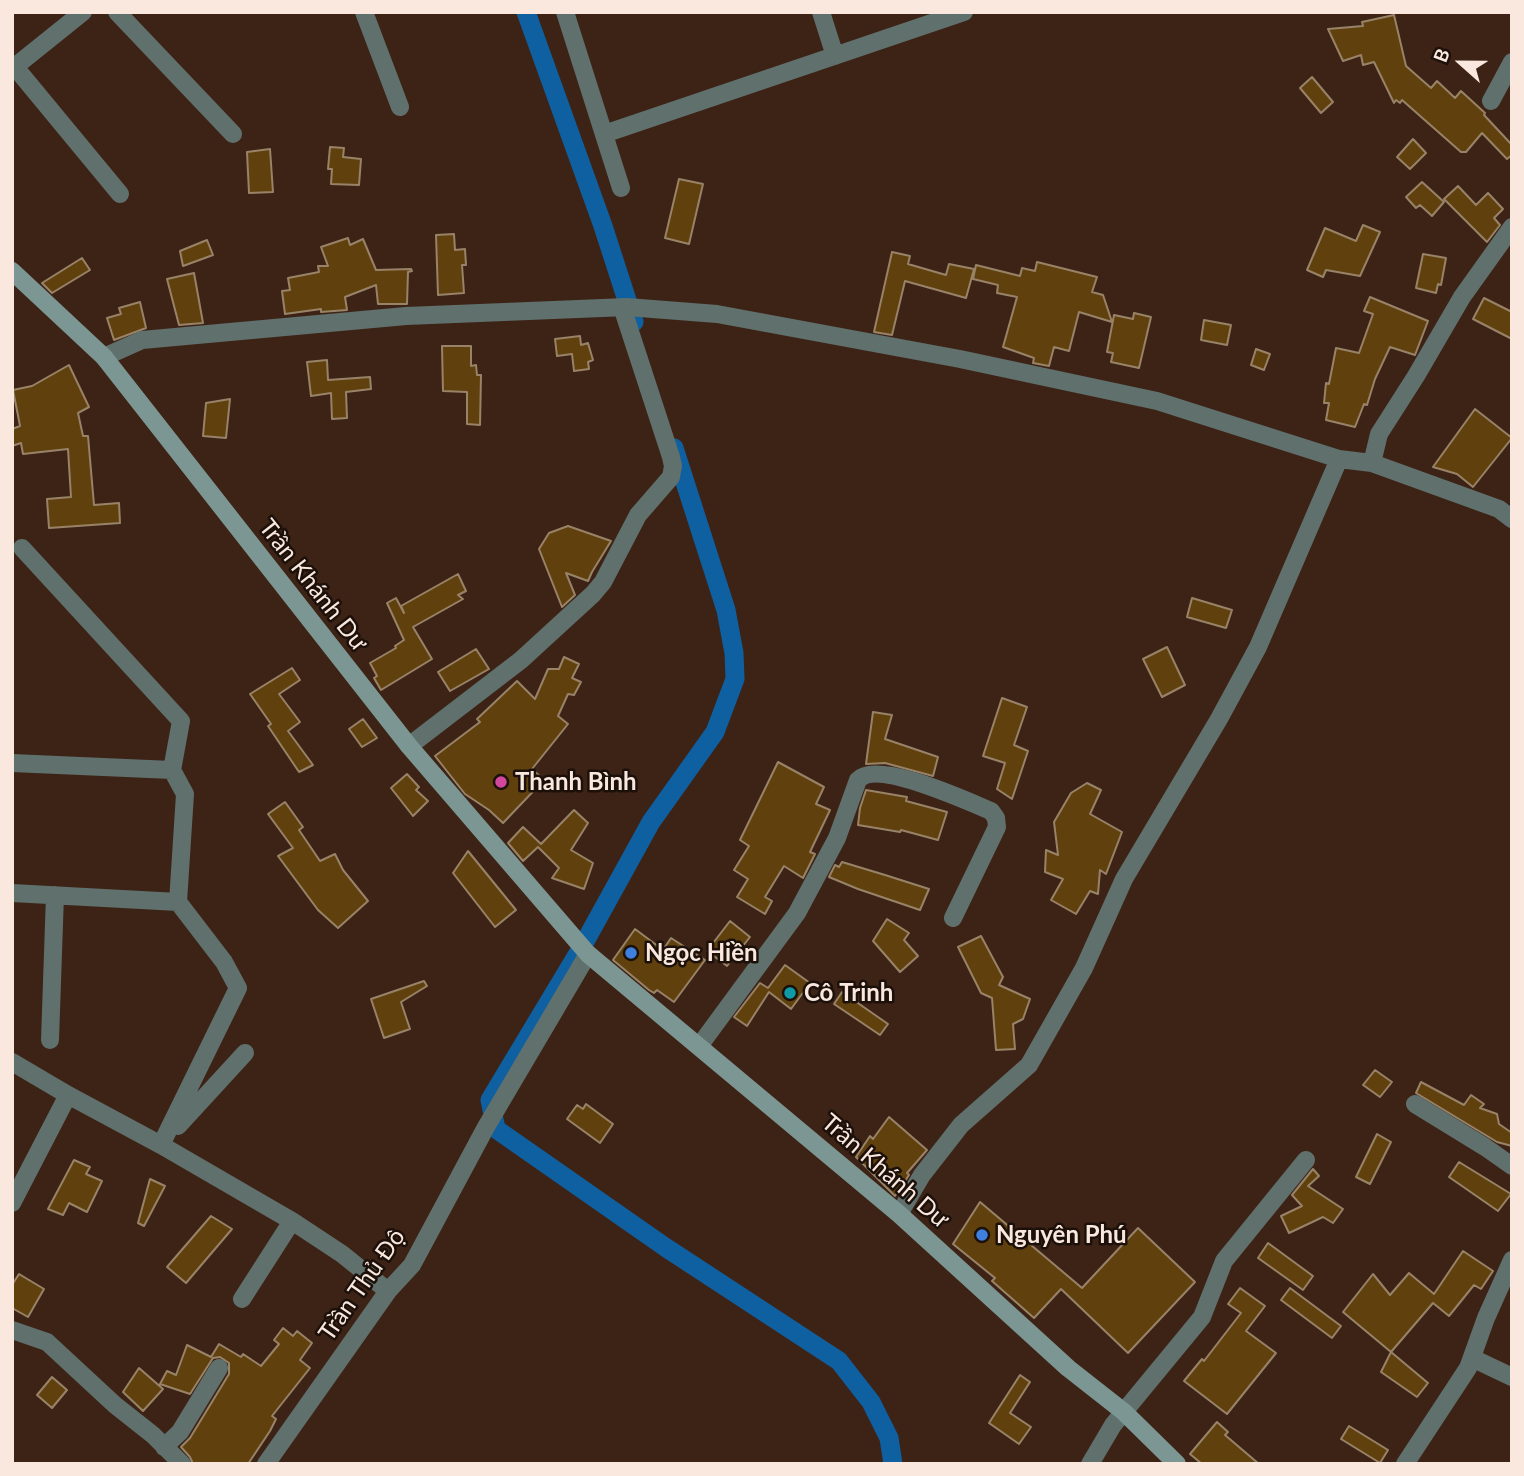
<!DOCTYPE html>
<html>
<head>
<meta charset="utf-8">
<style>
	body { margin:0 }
	#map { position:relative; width:1524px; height:1476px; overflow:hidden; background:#3d2316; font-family:Lato,sans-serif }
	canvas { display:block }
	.frame { position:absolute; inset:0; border:14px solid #fae8df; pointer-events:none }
	.north { position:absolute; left:1426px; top:28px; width:70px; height:70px; -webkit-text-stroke:5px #1c100a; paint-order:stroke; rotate:291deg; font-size:19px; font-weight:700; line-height:28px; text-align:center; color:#fae8df }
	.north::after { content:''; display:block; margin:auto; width:24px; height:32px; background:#fae8df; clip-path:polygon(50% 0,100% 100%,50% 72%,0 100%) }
</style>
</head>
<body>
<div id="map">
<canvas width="1524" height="1476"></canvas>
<div class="frame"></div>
<div class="north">B</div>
</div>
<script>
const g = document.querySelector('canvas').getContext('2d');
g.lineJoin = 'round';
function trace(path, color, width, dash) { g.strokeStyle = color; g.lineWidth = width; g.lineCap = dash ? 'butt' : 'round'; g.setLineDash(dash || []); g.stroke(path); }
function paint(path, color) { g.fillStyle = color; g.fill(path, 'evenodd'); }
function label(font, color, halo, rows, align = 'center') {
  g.font = font + ' Lato,sans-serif'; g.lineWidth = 5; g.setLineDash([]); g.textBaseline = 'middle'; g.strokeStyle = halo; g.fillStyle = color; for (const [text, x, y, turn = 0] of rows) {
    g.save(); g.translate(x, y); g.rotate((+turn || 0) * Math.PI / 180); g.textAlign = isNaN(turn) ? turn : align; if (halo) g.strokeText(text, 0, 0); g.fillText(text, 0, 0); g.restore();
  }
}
trace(new Path2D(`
	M526,12L603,226L634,322
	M674,448L726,610L734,653L735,679L715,732L651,822L582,947L490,1100L496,1129L665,1247L839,1361L871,1402L889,1438L893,1464`), '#0f60a1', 19);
const building = new Path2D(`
	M1394,15L1406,66L1431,88L1437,81L1455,98L1461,91L1485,113L1484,115L1512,145V155L1507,159L1482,133L1466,152H1461L1402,100L1400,103L1396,100L1394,103L1374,62L1363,65L1361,55L1343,61L1328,29L1363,26L1362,22Z
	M1312,77L1333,102L1321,113L1300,88Z
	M1413,139L1426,153L1410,169L1397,157Z
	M330,147L344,148L343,157L361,159L359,185L331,184L332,169H328Z
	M270,149L273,192L249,193L247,152Z
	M679,179L703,184L689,244L665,238Z
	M1422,182L1444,202L1432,216L1420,205L1416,208L1406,197Z
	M1458,186L1476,205L1488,193L1503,209L1494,218L1500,225L1487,242L1444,199Z
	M1363,225L1380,232L1360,276L1326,270L1323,277L1307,270L1325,228L1356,241Z
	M454,234L455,250L465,249L466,265H462L464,293L438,295L436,235Z
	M348,238L350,245L363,239L376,270L411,269L412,271L408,272L407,304H378L376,285L345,297L347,310L321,312V309L285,314L282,291L290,290L288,278L319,272L318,266H328L321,247Z
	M207,240L213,255L183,266L180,251Z
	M892,252L910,256L908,264L946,275L949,264L974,269L966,298L905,281L892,335L874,332Z
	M1423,254L1446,258L1441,285L1438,284L1436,293L1416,288Z
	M82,258L90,270L52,293L42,283Z
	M1037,262L1097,277L1092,292L1103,295L1112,322L1079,312L1069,351L1054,347L1049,366L1033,363L1034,358L1003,347L1017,297L997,293L998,285L973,279L976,265L1020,276L1022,268L1035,271Z
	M194,273L203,323L179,325L167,279Z
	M1370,297L1428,321L1415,355L1390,347L1375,379L1367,405L1364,404L1355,427L1326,420L1329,403H1324L1326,383L1329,384L1336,348L1359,353L1373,314L1364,311Z
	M1484,298L1512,312V339L1473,319Z
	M140,302L146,328L114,340L107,318L121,314L119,308Z
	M1134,313L1151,317L1139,368L1111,362L1113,353L1107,352L1114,315L1133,319Z
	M1204,320L1231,325L1227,345L1201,340Z
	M580,336L581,345L588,343L593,360L588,362L589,369L574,371L572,354L557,356L555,339Z
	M442,346H471V366L476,365L477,375H481L480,425L467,424V392L443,391Z
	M1256,349L1270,354L1264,370L1251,365Z
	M327,360L328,380L370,377L371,389L346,392L347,418L332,419L331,393L311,396L307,362Z
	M69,365L89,407L78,413L83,436H88L94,505L119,503L120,523L49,528L47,499L71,497L68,449L23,454L21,443L12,446V429L20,426L13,390L32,386Z
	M230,399L226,438L203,436L206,403Z
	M1475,409L1512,438L1473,487L1457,474L1433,467Z
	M568,526L611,541L592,572L588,581L566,573L575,595L562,607L539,549L549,533Z
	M458,574L466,591L458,595L463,599L413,627L432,659L381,690L374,678L377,676L370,663L396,648L395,646L404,640L387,603L396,598L404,613L401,606Z
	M1192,598L1232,610L1226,628L1187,617Z
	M1167,647L1185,685L1162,697L1143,659Z
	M476,649L489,669L450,691L438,672Z
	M564,657L579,664L572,678L581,682L574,695L568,694L558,716L568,724L532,769L544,780L503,823L489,810L465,794L435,756L480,722L477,719L517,681L535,699L548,669H559Z
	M292,668L300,680L279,694L300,722L288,731L313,765L299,772L268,726L271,724L250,694Z
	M1002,698L1027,707L1014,745L1028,751L1012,799L997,789L1005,763L983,756Z
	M873,712L892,715L885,739L938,757L933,776L885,763L866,764Z
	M363,719L377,738L362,747L349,729Z
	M778,762L824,787L816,804L830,810L810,852L815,854L803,878L784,866L765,897L772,901L765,914L737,897L748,879L734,870L749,846L740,840Z
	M407,774L419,787L416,790L428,801L413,816L391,788Z
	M1087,783L1101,790L1090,814L1122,832L1106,874L1100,870L1098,894L1090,891L1076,914L1051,900L1063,879L1045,872L1046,850L1058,855L1054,822L1071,793Z
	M866,790L907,797L906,801L947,812L938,840L901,830L900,832L858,825L860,808Z
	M285,802L303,827L299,830L320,861L335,854L343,870L368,901L338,928L318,910L278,856L293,848L268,814Z
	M574,810L588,823L571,850L593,863L584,889L552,878L559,868L538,847L523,861L508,843L523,827L541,844Z
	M468,851L516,910L495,927L453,873Z
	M842,862L885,875L929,889L920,910L858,889L829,877L835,865L839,867Z
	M887,919L909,933L904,940L918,956L900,972L873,941Z
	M730,921L750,937L727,966L707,951Z
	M635,929L663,950L671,938L705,960L674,1002L657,990L654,993L649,990L613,960Z
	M981,936L1003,977L999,985L1030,999L1023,1019L1013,1024L1015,1049L996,1050L992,998L981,993L958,947Z
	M785,965L810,983L791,1009L769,992L747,1026L734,1017L760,983L768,988Z
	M424,981L427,986L401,1002L410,1029L384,1038L371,999Z
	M842,992L888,1024L880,1035L834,1004Z
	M1375,1070L1392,1082L1380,1097L1363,1085Z
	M1421,1082L1464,1105L1471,1095L1484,1104L1480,1108L1497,1114L1499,1124L1512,1133V1146L1497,1142L1416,1093Z
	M586,1104L613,1124L600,1143L567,1119L577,1105L583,1109Z
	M889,1117L927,1150L907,1173L909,1175L895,1196L856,1157L870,1136L873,1139Z
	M1377,1134L1391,1142L1370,1184L1356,1177Z
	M74,1160L90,1167L86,1174L102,1181L87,1212L69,1203L63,1215L48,1209Z
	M1459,1162L1511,1194L1498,1211L1449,1177Z
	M1313,1169L1319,1176L1308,1186L1343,1209L1333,1223L1323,1217L1289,1233L1281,1216L1302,1206L1292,1195Z
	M150,1179L165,1186L144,1226L138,1223Z
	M980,1202L1082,1288L1138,1228L1195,1282L1128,1353L1061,1289L1034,1318L992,1281L995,1278L953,1244Z
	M211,1216L232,1229L186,1283L167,1267Z
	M1268,1243L1313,1276L1303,1290L1258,1258Z
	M1463,1251L1493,1271L1481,1289L1474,1285L1449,1316L1433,1303L1391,1352L1343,1312L1373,1274L1390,1295L1409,1273L1434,1294Z
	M19,1274L44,1289L28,1317L12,1308V1285Z
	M1240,1288L1265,1306L1246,1331L1276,1353L1227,1414L1184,1381L1202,1359L1204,1361L1241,1313L1228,1304Z
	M1290,1288L1341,1326L1332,1338L1281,1300Z
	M283,1328L293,1336L297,1331L312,1343L300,1360L310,1368L272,1416L276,1419L270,1431L248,1464H193L190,1457L181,1447L190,1438L229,1374V1363L220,1357L213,1358L190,1394L160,1384L167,1371L176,1375L187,1345L211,1357L219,1344L241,1357L243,1354L261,1366L279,1344L274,1340Z
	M1391,1352L1428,1383L1417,1397L1381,1372Z
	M139,1368L163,1389L143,1411L123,1392Z
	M1020,1375L1030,1382L1010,1413L1031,1427L1019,1444L989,1423Z
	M52,1377L67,1390L52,1408L37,1395Z
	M1217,1422L1228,1432L1225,1435L1259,1464H1202L1190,1454Z
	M1349,1426L1388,1450L1380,1463L1341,1439Z`);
paint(building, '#60410e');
trace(building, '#988368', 2);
trace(new Path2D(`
	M117,12L233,134
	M364,12L400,107
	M565,12L621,188
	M821,12L835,56
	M15,67L120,194
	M12,69L83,12
	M1491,101L1512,62
	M604,134L964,12
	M104,357L142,340L406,316L627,307L717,314L960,359L1157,401L1339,459L1372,463L1499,509L1512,519
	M1372,463L1379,434L1416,376L1462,297L1512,227
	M22,548L181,721L172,770
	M409,746L521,660L593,594L603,582L638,515L671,477L673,466L671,457L622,307
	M12,763L172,770L185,794L178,902L12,893
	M50,1040L55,895
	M700,1045L797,913L837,838L858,780C876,759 967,801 991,811L996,818L997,827L953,918
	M12,1062L68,1095L161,1145L292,1221L342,1254L388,1291
	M1415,1104L1485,1147L1512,1166
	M178,1126L245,1053
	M161,1145L238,988L224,962L178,902
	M12,1203L68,1095
	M899,1214L922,1175L961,1125L1029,1065L1084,968L1124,879L1219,719L1258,647L1339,459
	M242,1299L292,1221
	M12,1330L47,1342L115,1405L153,1435L182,1464
	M1472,1358L1512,1377
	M164,1447L180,1432L219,1368
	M266,1464L388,1291L412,1265L486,1127L588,954
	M1090,1464L1113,1425L1202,1317L1224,1261L1306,1160
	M1405,1464L1468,1368L1486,1318L1512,1260`), '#5f706d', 18);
trace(new Path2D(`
	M12,271L104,357L409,746L588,954L899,1214L1068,1368L1124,1412L1177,1464`), '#7c9793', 18);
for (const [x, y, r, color] of [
	[501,782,7,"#d1479c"],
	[631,953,7,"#3f7fe0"],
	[790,993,7,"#0f9aa8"],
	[982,1235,7,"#3f7fe0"]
]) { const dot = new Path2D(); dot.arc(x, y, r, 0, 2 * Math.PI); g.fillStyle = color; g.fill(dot); trace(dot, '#1c100a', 2.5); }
label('24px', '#fae8df', '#1c100a', [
	["Trần Khánh Dư",313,585,52],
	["Trần Khánh Dư",885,1171,41],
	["Trần Thủ Độ",362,1285,-55]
]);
label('bold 24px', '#fae8df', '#1c100a', [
	["Thanh Bình",515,782],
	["Ngọc Hiền",645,953],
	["Cô Trinh",804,993],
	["Nguyên Phú",996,1235]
], 'left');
</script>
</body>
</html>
